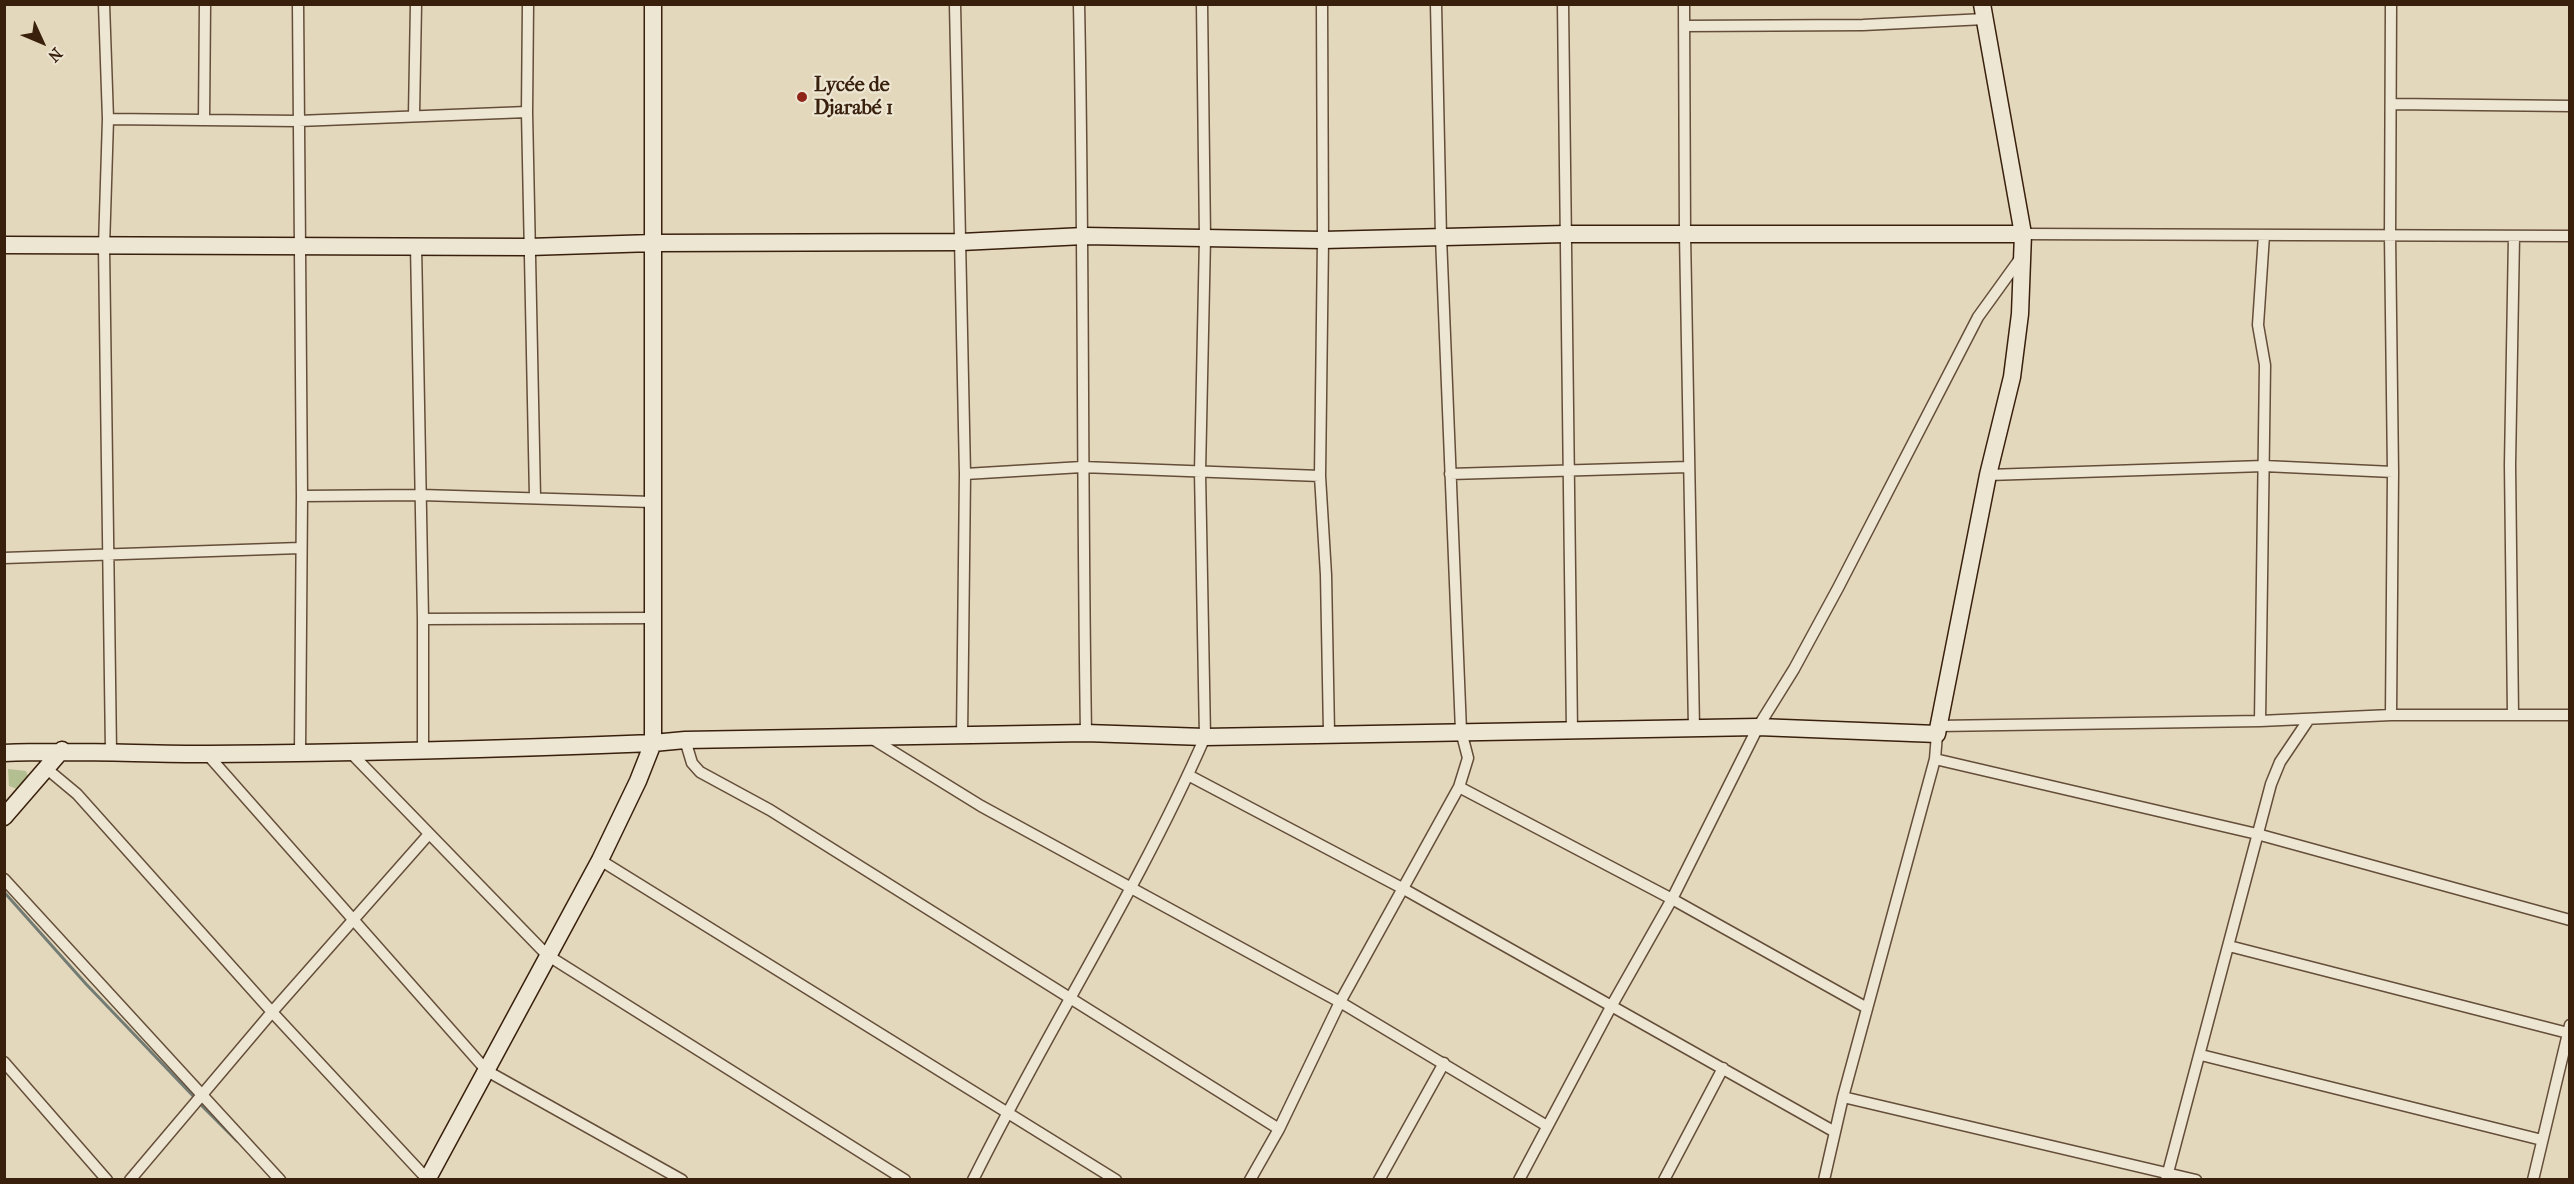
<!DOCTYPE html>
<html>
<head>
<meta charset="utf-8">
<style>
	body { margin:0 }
	#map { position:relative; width:2574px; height:1184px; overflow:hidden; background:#e4d8bc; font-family:"IM FELL French Canon",serif }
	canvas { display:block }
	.frame { position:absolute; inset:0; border:6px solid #39200d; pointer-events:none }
	.north { position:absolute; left:12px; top:12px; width:60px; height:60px; -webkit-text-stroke:4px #ede6d3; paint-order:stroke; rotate:134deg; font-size:16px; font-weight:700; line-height:24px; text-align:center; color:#39200d }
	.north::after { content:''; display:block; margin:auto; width:21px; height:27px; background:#39200d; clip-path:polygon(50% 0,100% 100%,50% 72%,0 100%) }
</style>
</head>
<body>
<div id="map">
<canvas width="2574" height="1184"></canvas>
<div class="frame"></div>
<div class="north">N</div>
</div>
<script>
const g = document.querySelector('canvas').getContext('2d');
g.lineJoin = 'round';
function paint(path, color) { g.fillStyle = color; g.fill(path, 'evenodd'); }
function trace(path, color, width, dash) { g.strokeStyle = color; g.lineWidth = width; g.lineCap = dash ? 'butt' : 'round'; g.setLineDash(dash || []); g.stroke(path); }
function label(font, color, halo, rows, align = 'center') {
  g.font = font + ' "IM FELL French Canon",serif'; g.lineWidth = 4.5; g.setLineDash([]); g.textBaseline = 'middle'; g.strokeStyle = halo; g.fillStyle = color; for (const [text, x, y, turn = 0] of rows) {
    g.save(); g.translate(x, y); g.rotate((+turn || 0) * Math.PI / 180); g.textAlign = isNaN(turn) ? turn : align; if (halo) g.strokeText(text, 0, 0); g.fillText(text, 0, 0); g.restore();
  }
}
paint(new Path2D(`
	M8,769L26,771L28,776L17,789L9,786Z`), '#b3bf91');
trace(new Path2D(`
	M4,892L86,984L195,1098
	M199,1103L237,1141`), '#727b74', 3);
const street = new Path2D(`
	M104,4L108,119L104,247L111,752
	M298,4L302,496L300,752
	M528,4L527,112L535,497
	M955,4L965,474L962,737
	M1079,4C1084,247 1082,490 1086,733
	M1322,4L1323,240L1320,476L1326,575L1329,733
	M1563,4L1572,732
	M1684,4L1685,234L1694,728
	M2391,4L2390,236L2393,472L2391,715
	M1684,26L1863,25L1985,19
	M2392,104L2570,106
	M414,115L416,4
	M108,119L298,121L527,112
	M204,120L205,4
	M2023,234L2570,236
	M416,245L423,619V752
	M965,474L1082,467L1320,476
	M1450,474L1688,467
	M1988,475L2264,466L2393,472
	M302,496L421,495L652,502
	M4,558L300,548
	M423,619L652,618
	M2513,715L2510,465L2514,236
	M2260,721L2265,365L2258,325L2264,235
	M1938,726L2260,721L2391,715H2570
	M871,738L981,806L1340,1002L1547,1126
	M685,740L692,763L700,772L770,810L1279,1129
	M350,752L547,955L905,1180
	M207,754L487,1071L682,1180
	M1935,759L2257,834L2570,920
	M47,769L77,794L272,1012L428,1180
	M1188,775L1402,888L1835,1132
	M1459,787L1672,899L1867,1008
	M600,860L1116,1180
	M4,879L280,1180
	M2229,946L2568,1033
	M2201,1055L2542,1140
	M4,1062L107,1180
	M1843,1097L2196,1180
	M130,1180L272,1012L429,834
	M973,1180C1047,1030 1138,890 1205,737L1200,472L1205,238L1202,4
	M1250,1180L1279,1129L1340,1002L1459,787L1468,758L1461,731L1441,237L1436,4
	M1379,1180L1444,1063
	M1519,1180L1612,1005L1672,899L1758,727L1794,669L1838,588L1978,317L2022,256
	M1664,1180L1723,1068
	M1824,1180L1843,1097L1935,759L1937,734
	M2166,1180L2271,784L2280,762L2309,719
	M2533,1180L2570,1025`);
const secondary = new Path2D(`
	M4,245L529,247L653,243L961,242L1084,236L1323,240L1566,234H2023
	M4,753C73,750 140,754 209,754C357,753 505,749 653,743L685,740L1086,733L1205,737L1758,727L1937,734L1988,475L2012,377L2020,314L2023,234L1982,4
	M4,817L62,750
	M427,1180L600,860L638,781L653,743V4`);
trace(street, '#644e39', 13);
trace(secondary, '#39200d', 19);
trace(street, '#ede6d3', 10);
trace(secondary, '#ede6d3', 16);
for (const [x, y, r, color] of [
	[802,97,6,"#8f2418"]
]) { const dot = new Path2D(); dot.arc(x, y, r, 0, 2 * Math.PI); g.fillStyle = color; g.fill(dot); trace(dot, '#ede6d3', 2); }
label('bold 20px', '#39200d', '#ede6d3', [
	["Lycée de",814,86],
	["Djarabé 1",814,109]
], 'left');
</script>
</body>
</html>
